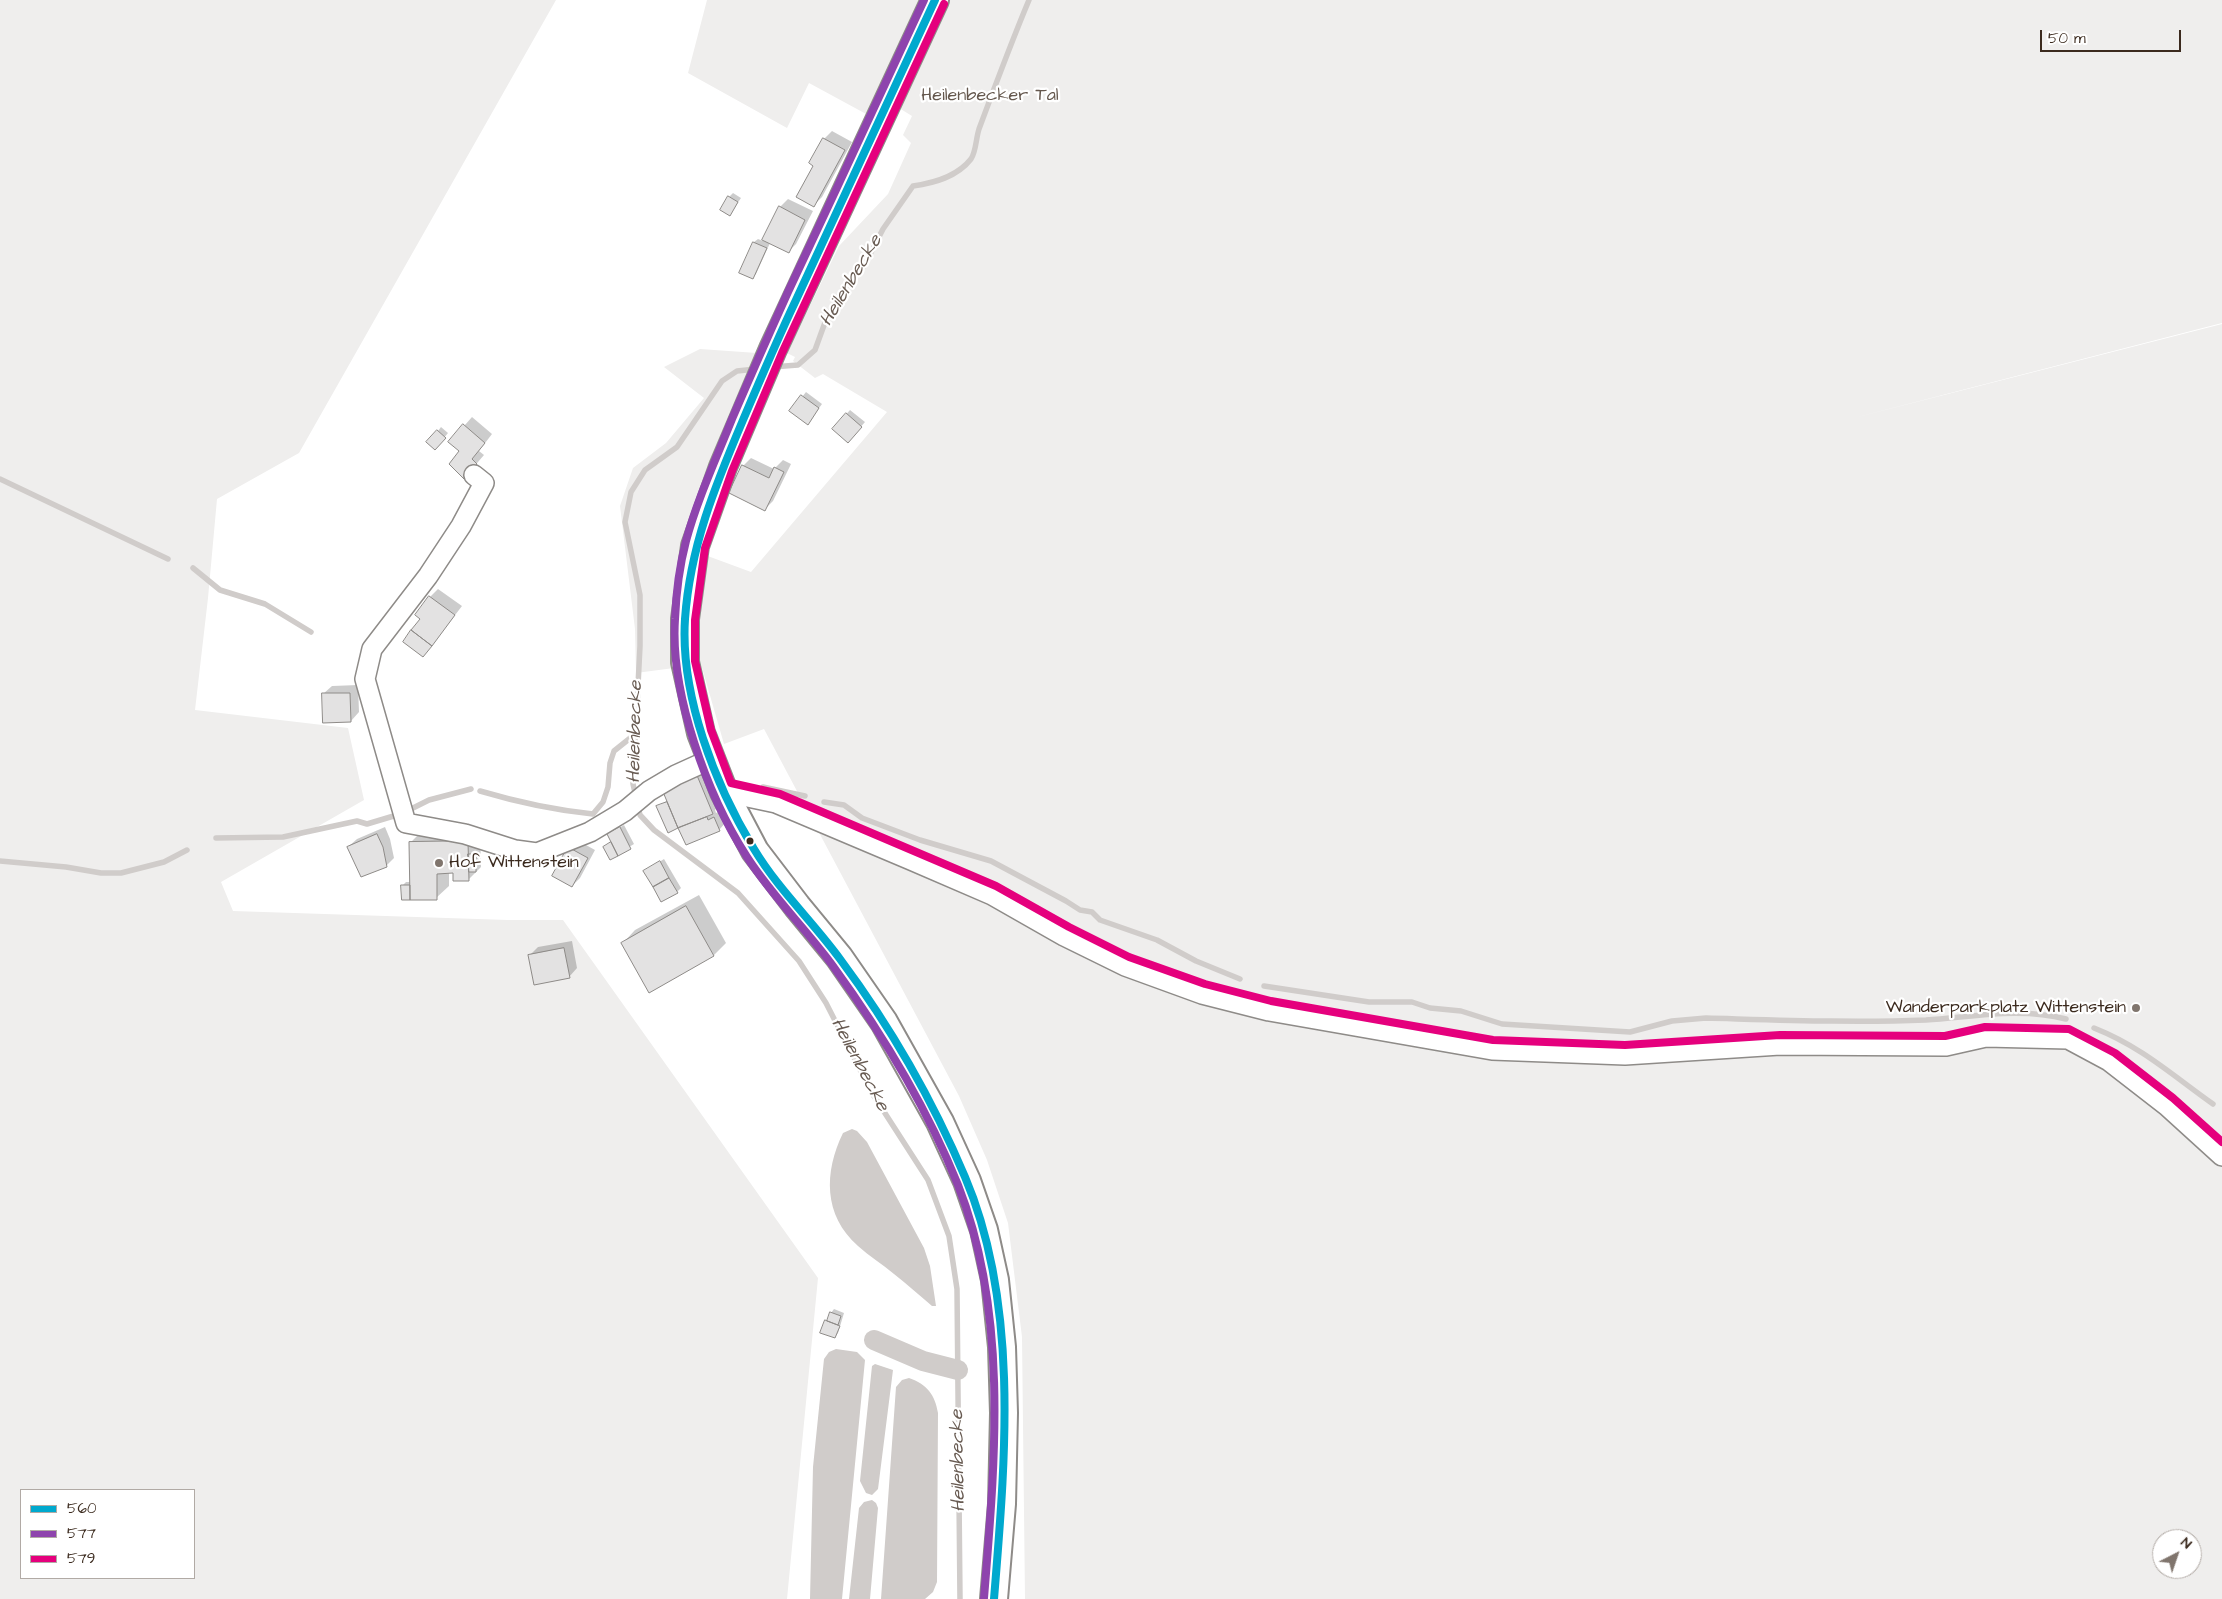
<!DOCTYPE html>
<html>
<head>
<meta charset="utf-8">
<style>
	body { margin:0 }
	#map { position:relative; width:2222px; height:1599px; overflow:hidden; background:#fff; font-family:"Architects Daughter",sans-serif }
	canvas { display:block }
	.legend { position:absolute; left:20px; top:1489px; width:175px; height:90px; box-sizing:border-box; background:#fff; border:1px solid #b1aaa5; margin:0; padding:6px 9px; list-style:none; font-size:15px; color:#3b2a1e }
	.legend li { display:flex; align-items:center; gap:10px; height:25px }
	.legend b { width:25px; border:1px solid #b1aaa5 }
	.north { position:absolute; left:2152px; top:1529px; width:50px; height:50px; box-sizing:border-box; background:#fff; border:1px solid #b1aaa5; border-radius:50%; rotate:41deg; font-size:14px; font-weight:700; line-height:20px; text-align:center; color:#3b2a1e }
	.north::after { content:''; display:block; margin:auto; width:18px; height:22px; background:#80756d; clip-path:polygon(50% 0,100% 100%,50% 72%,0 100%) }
	.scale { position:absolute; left:2040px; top:30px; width:141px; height:22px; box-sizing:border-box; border:2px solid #3b2a1e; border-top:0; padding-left:6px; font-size:15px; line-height:18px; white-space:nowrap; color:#3b2a1e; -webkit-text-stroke:4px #fff; paint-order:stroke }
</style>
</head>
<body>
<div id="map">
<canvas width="2222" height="1599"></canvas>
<ul class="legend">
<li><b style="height:6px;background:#00a9ce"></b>560</li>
<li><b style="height:6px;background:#8e44ad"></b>577</li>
<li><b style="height:6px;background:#e5007d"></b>579</li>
</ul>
<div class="north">N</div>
<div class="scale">50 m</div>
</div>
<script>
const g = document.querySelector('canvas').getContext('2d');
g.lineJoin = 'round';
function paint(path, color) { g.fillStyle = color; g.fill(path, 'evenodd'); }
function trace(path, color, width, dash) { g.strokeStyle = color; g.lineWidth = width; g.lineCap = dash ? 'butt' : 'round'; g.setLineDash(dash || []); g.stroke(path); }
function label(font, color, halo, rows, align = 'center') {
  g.font = font + ' "Architects Daughter",sans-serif'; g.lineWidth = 4.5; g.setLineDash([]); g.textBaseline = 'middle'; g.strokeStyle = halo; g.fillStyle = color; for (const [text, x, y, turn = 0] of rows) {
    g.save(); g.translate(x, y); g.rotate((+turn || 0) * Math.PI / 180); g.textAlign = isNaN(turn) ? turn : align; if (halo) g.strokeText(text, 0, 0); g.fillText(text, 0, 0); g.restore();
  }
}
paint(new Path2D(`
	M0,0H556L299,453L217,499L208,598L195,710L348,728L364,800L221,882L233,911L508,920H563L818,1278L787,1599H0ZM21,1490H194V1578H21Z
	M707,0H924L868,115L809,83L787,128L688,73Z
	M946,0H2222V173L2147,178L2222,173V323L1838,422L2222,324V1599H1025L1022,1337L1008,1223L987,1160L959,1096L764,729L724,744L696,647V599L705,555L751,572L887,412L823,374L815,378L793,361L795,357L787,353L839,246L888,194L911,143L903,135L912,116L899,108ZM2162,1539H2192V1569H2162Z
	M700,349L757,353C723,432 678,524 672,610C671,629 673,649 674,668L636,673L635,629L620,506L633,468L666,443L704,398L664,367Z`), '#efeeed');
paint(new Path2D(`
	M852,1129L857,1131L867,1142L924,1248L930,1266L936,1306H932C919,1295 907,1284 894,1274C882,1264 869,1256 858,1246C823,1215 824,1172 843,1133Z
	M836,1349L857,1352L865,1360L842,1599H810L813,1467L824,1359L829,1352Z
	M875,1364L893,1370L878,1489L872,1495L866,1493L860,1481L872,1366Z
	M909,1378C927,1384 935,1395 938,1413L937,1582L933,1592L925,1599H881L896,1387L902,1380Z
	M872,1500L876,1503L878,1508L870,1599H849L859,1508L864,1502Z`), '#d0ccca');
paint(new Path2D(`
	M832,131L852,142L822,197L814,205L815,165L824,139Z
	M733,193L741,198L730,214L729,197Z
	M788,199L813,211L796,244L788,252L770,243L756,274L753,277L741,272L754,242L758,239L763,241L780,207Z
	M806,392L822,404L811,419L791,411Z
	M850,410L865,422L852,437L834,428Z
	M472,417L492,434L479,451L484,455L472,469L460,451L450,442Z
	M441,427L448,433L439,444L438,431Z
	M751,458L774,469L783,460L791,464L773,501L765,509L743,466Z
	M438,589L462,606L436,640L422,618L430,597Z
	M358,685L359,712L351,721L323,694L332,686Z
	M709,761L725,800L715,810L716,813L723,810L727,821L719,830L686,843L679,827L668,831L658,807L668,800Z
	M624,825L634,844L611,858L605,847L612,841L608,835Z
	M385,827L390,839L394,858L386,866L348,847L357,839Z
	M480,829L481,867L468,880L454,872H449V886L436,898L402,886L406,882H411L410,843L423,830Z
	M577,840L595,850L580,878L572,886L554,876Z
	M664,859L681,888L677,892L645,871Z
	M699,895L726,943L714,955L649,991L623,943L635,930Z
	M572,941L577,968L569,977L530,955L538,947Z
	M834,1309L844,1313L838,1333L835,1337L831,1313Z`), '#0003');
trace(new Path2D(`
	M772,367L798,365L815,350L827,317L843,289L864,266L883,229L913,186C934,183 957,177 971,159C976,152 976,138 979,129C995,86 1011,43 1029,0
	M756,369L737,371L722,381L677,447L645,470L631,492L625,522L640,595V646L633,784L640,815L654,830L738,893L799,961L826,1003L872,1093L928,1180L949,1236L957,1289L960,1599
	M0,479L168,559
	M193,568L220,590L265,604L311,632
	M763,787L805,796
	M480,791C517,802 554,810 593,814L603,802L608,787L610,763L614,751L634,735
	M824,802L844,805L862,818L920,840L991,861L1066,901L1080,910L1092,912L1100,920L1157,940L1196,961L1240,979
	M411,809L429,800L471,789
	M216,838L283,837L357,821L367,824L397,815
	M0,861L66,867L101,873H121L164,862L187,850
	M1264,986L1369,1002H1412L1430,1008L1461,1011L1502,1024L1630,1032L1672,1021L1706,1018C1779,1020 1853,1023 1926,1020C1973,1017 2019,1007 2066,1019
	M2094,1028C2142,1047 2172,1075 2213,1104`), '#d0ccca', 5.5);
trace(new Path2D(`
	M874,1340L923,1361L958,1370`), '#d0ccca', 20);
const building = new Path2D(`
	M823,138L845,150L814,207L796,197L813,166L809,163Z
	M728,196L738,202L730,216L720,210Z
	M779,206L805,220L789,253L762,240Z
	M753,242L767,248L753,279L739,273Z
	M801,395L819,408L808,425L789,411Z
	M846,413L862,427L848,443L832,429Z
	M463,424L485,443L472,459L477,464L464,479L449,464L459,451L448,442Z
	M437,430L446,438L435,450L426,442Z
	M742,465L769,478L774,467L784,472L765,511L729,493Z
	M429,596L455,615L432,646L411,630L420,619L415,615Z
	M411,630L432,646L423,657L403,642Z
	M322,693H350L351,722L323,723Z
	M696,773L713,814L678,828L661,787Z
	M667,802L678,828L668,833L656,806Z
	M707,817L708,820L714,817L720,831L686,845L678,828Z
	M620,827L631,849L618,856L607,834Z
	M377,834L383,847L387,867L361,877L347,847Z
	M468,841L469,881H453V873L437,874V900H410L409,842Z
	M611,842L618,856L610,860L603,847Z
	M568,847L588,858L572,887L552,876Z
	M468,854H476V872H469Z
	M660,861L669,878L653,887L643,871Z
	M669,878L678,893L661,902L653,887Z
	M401,885H410V900H402Z
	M686,906L714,956L649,993L621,943Z
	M564,948L570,978L534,985L528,955Z
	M830,1312L841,1316L838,1325L827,1321Z
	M825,1320L840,1326L835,1338L820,1333Z`);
paint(building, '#e3e2e2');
trace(building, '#8e8b88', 1);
const minor = new Path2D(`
	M474,475L484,483L461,526L428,576L372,649L365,679L406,823L465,834L515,850L537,853L590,832L625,811L649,791L676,775L709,760
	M724,792L776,803L911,860L992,895L1064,936L1125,966L1202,994L1269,1011L1492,1050L1625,1055L1780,1045L1946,1046L1986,1037L2068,1039L2109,1061L2167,1106L2222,1156`);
const secondary = new Path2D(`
	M935,0L773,349L723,467L695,546L685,619V662L701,733L724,792L755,851L797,906L839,957L884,1022L940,1122L967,1181L984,1230L995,1280L1002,1347L1004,1413L1002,1504L994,1599`);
trace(minor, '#8e8b88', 22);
trace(secondary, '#8e8b88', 30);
trace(minor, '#fff', 19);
trace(secondary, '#fff', 26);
trace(new Path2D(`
	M935,0C889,100 842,200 796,300C777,340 760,380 743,420C715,486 690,547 685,619C680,695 715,785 754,849C778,889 813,922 840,959C890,1026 933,1101 965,1177C1020,1306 1005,1463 994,1599`), '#00a9ce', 8);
trace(new Path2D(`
	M924,0C879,97 834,195 788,292C769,334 750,377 732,419C716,459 697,500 686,541C680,564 676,595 675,619C670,693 707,795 747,857C772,896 806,929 833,966C881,1032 928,1110 958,1185C1009,1315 995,1462 984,1598`), '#8e44ad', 8);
trace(new Path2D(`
	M944,4L782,353L732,471L705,548L695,620V661L711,730L731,783L780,794L996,886L1069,927L1129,957L1205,984L1271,1001L1493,1040L1625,1045L1780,1035L1945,1036L1985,1027L2069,1029L2115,1053L2173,1098L2222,1142`), '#e5007d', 8);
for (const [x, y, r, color] of [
	[750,841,4.5,"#3b2a1e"],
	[439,863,5,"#80756d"],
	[2136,1008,5,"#80756d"]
]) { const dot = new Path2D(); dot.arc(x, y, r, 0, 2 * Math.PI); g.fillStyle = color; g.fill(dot); trace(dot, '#fff', 2); }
label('18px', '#65584e', '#fff', [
	["Heilenbecker Tal",990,96]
]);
label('18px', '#3b2a1e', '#fff', [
	["Hof Wittenstein",449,863],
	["Wanderparkplatz Wittenstein",2126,1008,"right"]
], 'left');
label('italic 19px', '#685b52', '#fff', [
	["Heilenbecke",852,281,-59],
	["Heilenbecke",636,732,-89],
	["Heilenbecke",859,1065,62],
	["Heilenbecke",959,1461,-91]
]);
</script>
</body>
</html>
